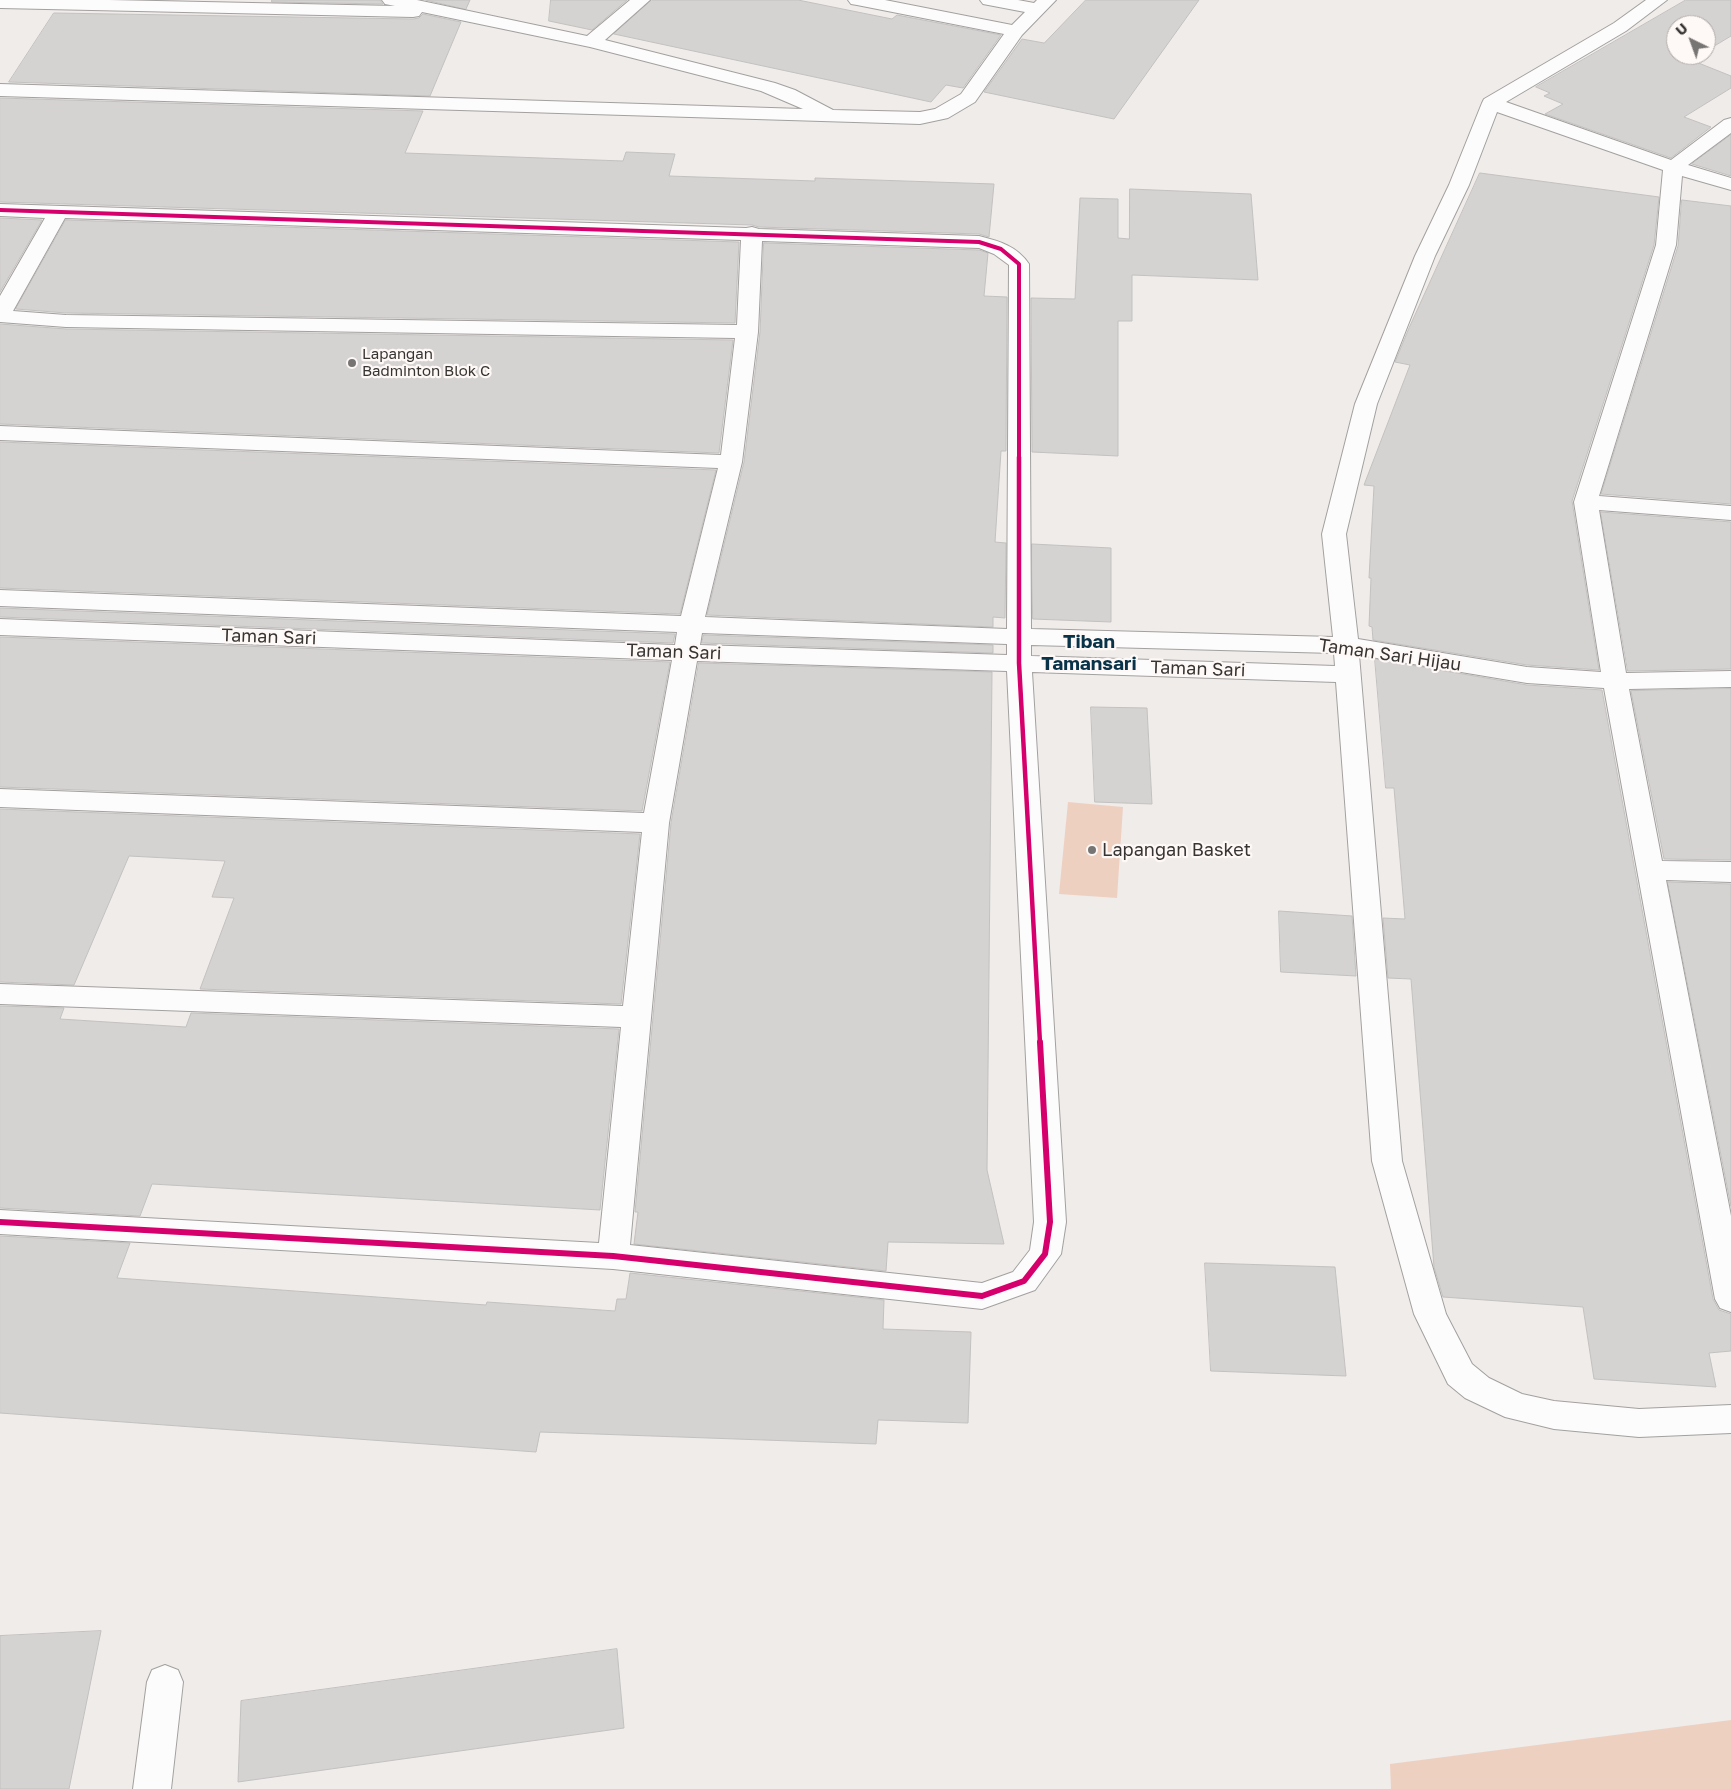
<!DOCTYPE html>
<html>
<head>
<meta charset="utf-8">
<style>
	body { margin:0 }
	#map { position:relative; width:1731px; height:1789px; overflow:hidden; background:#efecea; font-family:"Golos Text",sans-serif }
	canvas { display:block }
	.north { position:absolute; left:1666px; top:15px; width:50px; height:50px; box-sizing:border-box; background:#fef8f6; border:1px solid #aeaaa8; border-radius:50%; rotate:318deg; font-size:14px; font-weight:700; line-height:20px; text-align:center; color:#373534 }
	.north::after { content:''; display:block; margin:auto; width:18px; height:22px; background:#777574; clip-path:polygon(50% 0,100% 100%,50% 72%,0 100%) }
</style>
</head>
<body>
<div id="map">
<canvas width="1731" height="1789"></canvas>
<div class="north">U</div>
</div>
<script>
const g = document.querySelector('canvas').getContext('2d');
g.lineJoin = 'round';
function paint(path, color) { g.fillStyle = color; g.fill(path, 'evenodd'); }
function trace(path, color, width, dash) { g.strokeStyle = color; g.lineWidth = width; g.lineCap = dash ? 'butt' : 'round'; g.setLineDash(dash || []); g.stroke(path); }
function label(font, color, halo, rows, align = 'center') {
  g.font = font + ' "Golos Text",sans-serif'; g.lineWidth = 4.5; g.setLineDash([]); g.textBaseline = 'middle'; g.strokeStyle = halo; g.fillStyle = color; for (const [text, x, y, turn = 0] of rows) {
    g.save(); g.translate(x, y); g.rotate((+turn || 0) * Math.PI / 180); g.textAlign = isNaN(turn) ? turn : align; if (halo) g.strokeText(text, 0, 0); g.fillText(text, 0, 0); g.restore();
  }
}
paint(new Path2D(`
	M1068,802L1123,807L1117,898L1059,894Z
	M1731,1720V1789H1391L1390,1764Z`), '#eed0c1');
const building = new Path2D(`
	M272,0H380L383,4L272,2Z
	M426,0H470L466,9Z
	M551,0H627L592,30L549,21Z
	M652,0H798L892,19L897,15L1001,35L963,88L946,85L931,102L614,34Z
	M1086,0H1199L1114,119L984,92L1022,39L1044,43Z
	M1686,0H1731V36L1706,51V25H1676V55H1699L1691,60L1731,76V88L1684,117L1711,127L1671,158L1545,114L1563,104L1544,96L1550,93L1536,87Z
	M54,13L413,19L419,18L423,14L461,22L430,96L9,82Z
	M0,98L423,111L405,153L623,161L626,152L675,154L669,176L815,181V178L994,184L989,237L979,234L759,227L752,225L0,202Z
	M1731,135V176L1692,164Z
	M1480,173L1659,197L1654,245L1572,501L1599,670L1527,665L1373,640L1372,627L1369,626L1371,578H1369L1374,486L1364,485L1410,365L1395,362L1409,328Z
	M1130,189L1251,194L1258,280L1132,275V321H1118V456L1032,452L1031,298L1075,299L1080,198L1118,199V238L1129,239Z
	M1682,200L1731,206V504L1601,494L1678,246Z
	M0,218L42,220L0,292Z
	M66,220L739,242L735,323L66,313L16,309Z
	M764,243L979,250L988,253L984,296L1007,297L1006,451H1001L995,542L1006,543L1005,618L993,617V627L707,615L744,462L760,332Z
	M0,324L66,329L733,340L719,453L0,424Z
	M0,442L716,470L680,614L0,588Z
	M1601,512L1731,522V669L1628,671Z
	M1032,544L1111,548V622L1033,619Z
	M0,608L675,634L673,643L0,617Z
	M704,635L993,645V653L702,643Z
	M0,637L670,662L642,811L0,787Z
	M1375,659L1527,685L1602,690L1713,1299L1719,1310L1731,1314V1351L1709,1353L1716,1387L1594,1379L1583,1307L1443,1297L1434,1267L1411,979L1388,978L1383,918L1405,919L1394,788H1386Z
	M699,663L992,672L987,1170L1004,1244L888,1242L886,1271L634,1244L638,1212H635L671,823Z
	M1731,689V860L1664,859L1631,691Z
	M1091,707L1147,708L1152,804L1095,802Z
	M0,809L640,834L621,1004L200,989L234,898L212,897L225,861L129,856L74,985L0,982Z
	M1668,882L1731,884V1206Z
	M1279,911L1352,916L1356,976L1281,972Z
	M0,1006L64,1008L60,1019L186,1027L191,1013L619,1029L600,1210L152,1184L140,1216L0,1208Z
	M0,1236L130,1243L117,1278L486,1305L487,1302L615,1311L617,1299H626L630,1273L884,1300L883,1329L971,1332L968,1423L878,1420L876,1444L540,1432L536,1452L0,1413Z
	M1205,1263L1335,1267L1346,1376L1211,1371Z
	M101,1631L69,1789H0V1636Z
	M617,1649L624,1728L238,1782L241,1701Z`);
paint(building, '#d5d3d2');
trace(building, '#c3c1c0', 1);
const street = new Path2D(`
	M0,0H109L395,6L385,4L382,0H417L587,36L630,0H650L605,40L775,83L795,90L833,110L920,112L935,109L961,94L1004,34L857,5L851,4L848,0H885L1012,25L1025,12L983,4L980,0H1018L1034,3L1037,0H1056L1022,35L975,102L948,118L920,124L0,96V84L803,109L761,91L590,47L422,12L419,16L413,17L0,8Z
	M1646,0H1667L1626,31L1506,102L1671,160L1724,120L1731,118V133L1688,165L1731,178V190L1682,176L1676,245L1599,496L1731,506V520L1599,510L1626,673L1731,671V687L1629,689L1662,861L1731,862V882L1666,880L1731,1216V1312L1720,1308L1715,1299L1604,688L1527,683L1359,655L1402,1161L1446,1314L1472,1364L1489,1378L1522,1394L1554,1401L1639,1409L1731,1405V1433L1639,1437L1554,1429L1505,1417L1465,1398L1448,1384L1414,1314L1372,1161L1336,682L1032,672L1066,1222L1061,1254L1035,1290L982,1309L613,1269L0,1234V1210L599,1243L621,1027L0,1004V984L623,1006L642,832L0,807V789L644,813L672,660L0,635V619L675,645L677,632L0,606V590L681,616L718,468L0,440V426L721,455L735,338L66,327L0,322V296L45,218L0,216V204L746,228L752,227L759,229L979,236C999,241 1017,246 1029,264L1031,629L1333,637L1322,534L1355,404L1415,256L1449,185L1482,103L1484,99L1614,23ZM1497,112L1663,170L1656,245L1574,502L1601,672L1527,667L1358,639L1346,534L1377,404L1435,256L1469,185ZM65,218L741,240L737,325L66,315L13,311ZM762,241L979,248L994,254L1009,265L1007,629L705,617L742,462L758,332ZM702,633L1007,644V655L700,645ZM1031,645L1334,653L1335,666L1031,656ZM697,661L1007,671L1034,1222L1030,1250L1013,1272L982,1283L630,1245L669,823Z
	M165,1665L178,1670L183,1682L171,1789H133L147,1682L152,1670Z`);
trace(street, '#a3a09f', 2);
paint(street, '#fdfcfc');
trace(new Path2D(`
	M0,210L979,242L1001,249L1019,264V458`), '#d6006c', 4);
trace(new Path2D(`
	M1019,457V663L1040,1043`), '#d6006c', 4.5);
trace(new Path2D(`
	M0,1222L613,1256L982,1296L1024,1281L1045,1254L1050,1222L1040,1042`), '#d6006c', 6);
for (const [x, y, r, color] of [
	[352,363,5,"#777574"],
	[1092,850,5,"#777574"]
]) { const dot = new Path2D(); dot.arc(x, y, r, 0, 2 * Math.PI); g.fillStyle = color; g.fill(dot); trace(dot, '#fef8f6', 2); }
label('15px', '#373534', '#fef8f6', [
	["Lapangan",362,354],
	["Badminton Blok C",362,371]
], 'left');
label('18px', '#373534', '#fef8f6', [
	["Taman Sari",269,637,2],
	["Taman Sari",674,652,2],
	["Taman Sari Hijau",1390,655,8],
	["Taman Sari",1198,669,2]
]);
label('18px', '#373534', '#fef8f6', [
	["Lapangan Basket",1102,850]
], 'left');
label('bold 19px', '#083349', '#fef8f6', [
	["Tiban",1089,642],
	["Tamansari",1089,664]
]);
</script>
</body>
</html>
